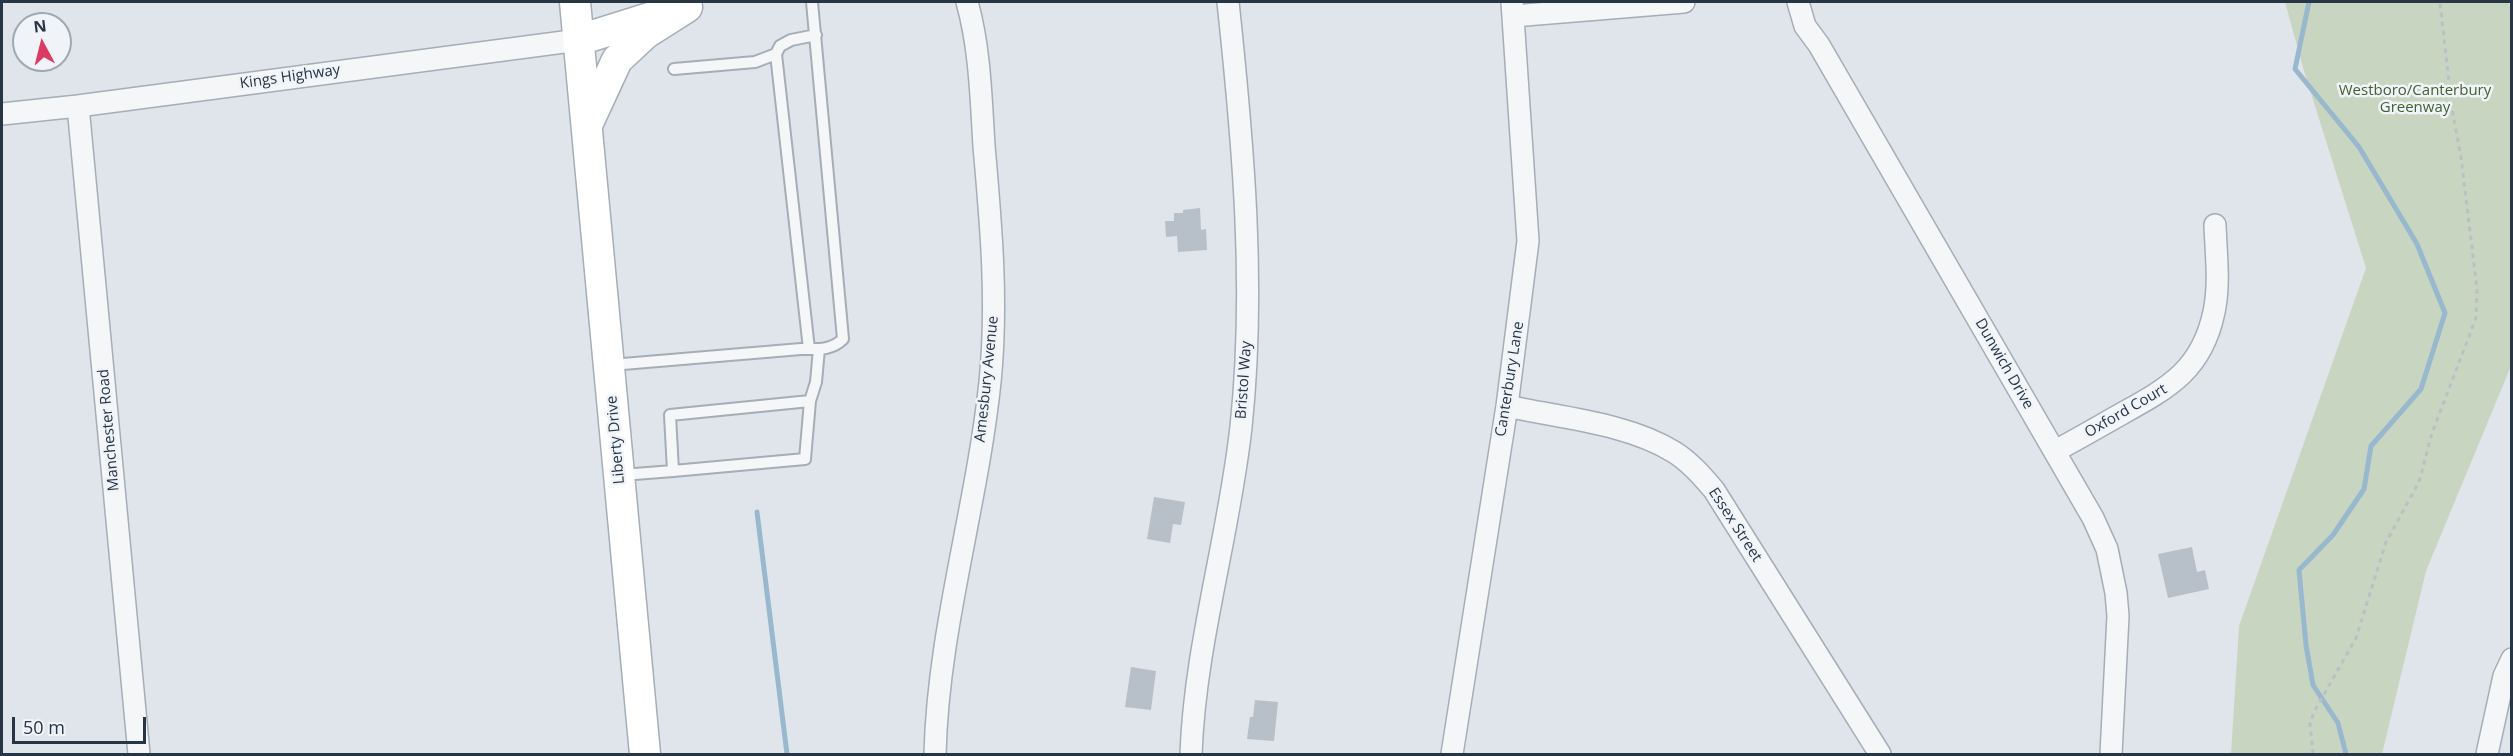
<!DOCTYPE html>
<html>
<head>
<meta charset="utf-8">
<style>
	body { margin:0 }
	#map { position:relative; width:2513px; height:756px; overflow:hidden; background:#e0e5eb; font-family:"Open Sans",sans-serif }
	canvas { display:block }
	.frame { position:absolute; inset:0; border:3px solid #273544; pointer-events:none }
	.north { position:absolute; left:12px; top:12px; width:60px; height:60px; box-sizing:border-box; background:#f0f4f8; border:2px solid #a0a8b0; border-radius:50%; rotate:353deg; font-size:16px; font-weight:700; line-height:24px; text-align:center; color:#273544 }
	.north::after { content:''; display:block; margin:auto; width:21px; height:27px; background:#db3a63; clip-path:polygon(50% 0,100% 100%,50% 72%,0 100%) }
	.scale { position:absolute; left:12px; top:717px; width:134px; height:27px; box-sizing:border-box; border:3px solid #273544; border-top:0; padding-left:8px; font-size:18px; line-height:21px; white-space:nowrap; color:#273544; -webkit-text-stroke:4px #f0f4f8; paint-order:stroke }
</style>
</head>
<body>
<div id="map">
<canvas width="2513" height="756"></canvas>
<div class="frame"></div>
<div class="north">N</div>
<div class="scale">50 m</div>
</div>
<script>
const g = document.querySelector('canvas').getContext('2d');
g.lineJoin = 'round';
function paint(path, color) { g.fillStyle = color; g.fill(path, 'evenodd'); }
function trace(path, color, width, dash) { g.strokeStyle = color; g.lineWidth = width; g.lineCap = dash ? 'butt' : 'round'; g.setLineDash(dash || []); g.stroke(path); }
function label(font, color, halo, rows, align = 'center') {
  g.font = font + ' "Open Sans",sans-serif'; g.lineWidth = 5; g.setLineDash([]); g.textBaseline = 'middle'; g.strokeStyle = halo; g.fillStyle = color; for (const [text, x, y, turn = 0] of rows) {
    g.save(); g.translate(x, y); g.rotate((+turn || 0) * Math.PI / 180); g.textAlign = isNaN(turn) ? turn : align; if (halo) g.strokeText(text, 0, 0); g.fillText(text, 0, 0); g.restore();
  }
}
paint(new Path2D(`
	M2285,2H2508L2511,8V366L2426,571L2382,754H2231L2239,626L2366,268L2304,71Z`), '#c8d5c1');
trace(new Path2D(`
	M2309,2L2295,69L2359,147L2417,244L2445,313L2421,389L2371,446L2364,489L2333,535L2299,570L2306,645L2313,685L2338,723L2346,754
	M757,512L787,754`), '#98b8ce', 5);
paint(new Path2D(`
	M1200,208L1201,230L1206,229L1207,250L1178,252L1177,236L1166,237L1165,221H1174V213H1183V210Z
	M1154,497L1185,502L1181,525L1173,524L1170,543L1147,539Z
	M2192,547L2197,572L2205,570L2209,589L2168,598L2158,554Z
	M1131,667L1156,671L1151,710L1125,707Z
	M1255,700L1278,702L1274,741L1247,739L1250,717H1253Z`), '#b7bfc9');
const service = new Path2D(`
	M674,69L755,62L776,54
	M809,349L776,54L780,46L791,40L816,35
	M611,365L801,349C816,349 831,351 843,339L812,2
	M810,401L805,459L673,471L670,415L810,401L816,382L819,349
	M622,475L673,471`);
const minor = new Path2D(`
	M1798,2L1805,26L1819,45L2093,518L2107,549L2116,593L2118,616L2111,754
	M1513,16L1684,2
	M78,106L139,754
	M2,114L78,106L579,40
	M1507,406C1561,418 1627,423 1674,452C1690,462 1702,476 1714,490L1880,754
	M2055,451C2078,439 2100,426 2123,413C2170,387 2202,369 2214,312C2220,284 2216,254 2215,225
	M935,754C938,629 977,507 990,382C998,302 991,225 984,146C981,98 980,48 967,2
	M1191,754C1195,644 1229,537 1241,427C1256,286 1243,142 1228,2
	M1452,754L1507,406L1528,241L1512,2
	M2487,754L2504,676L2512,659`);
const secondary = new Path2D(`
	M575,2L645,754
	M579,40L662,14
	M587,125L617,60L646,33L687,7`);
trace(service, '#a5adb6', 14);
trace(minor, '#a5adb6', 24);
trace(secondary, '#a5adb6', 33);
trace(new Path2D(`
	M2313,754L2310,724L2314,712L2356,638L2386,542L2419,482L2432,433L2476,318L2477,289L2461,157L2452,109L2440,2`), '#bbc0c6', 3, [4.5, 4.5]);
trace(service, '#f4f6f8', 10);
trace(minor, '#f4f6f8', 21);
trace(secondary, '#fff', 30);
label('15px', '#273544', '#f0f4f8', [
	["Kings Highway",290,77,-8],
	["Dunwich Drive",2004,364,60],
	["Amesbury Avenue",987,379,-84],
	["Canterbury Lane",1510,379,-81],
	["Bristol Way",1244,380,-86],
	["Oxford Court",2126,411,-30],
	["Manchester Road",109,430,-95],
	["Liberty Drive",616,440,-95],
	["Essex Street",1735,525,57]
]);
label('15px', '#406133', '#f0f4f8', [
	["Westboro/Canterbury",2415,91],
	["Greenway",2415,108]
]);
</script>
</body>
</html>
